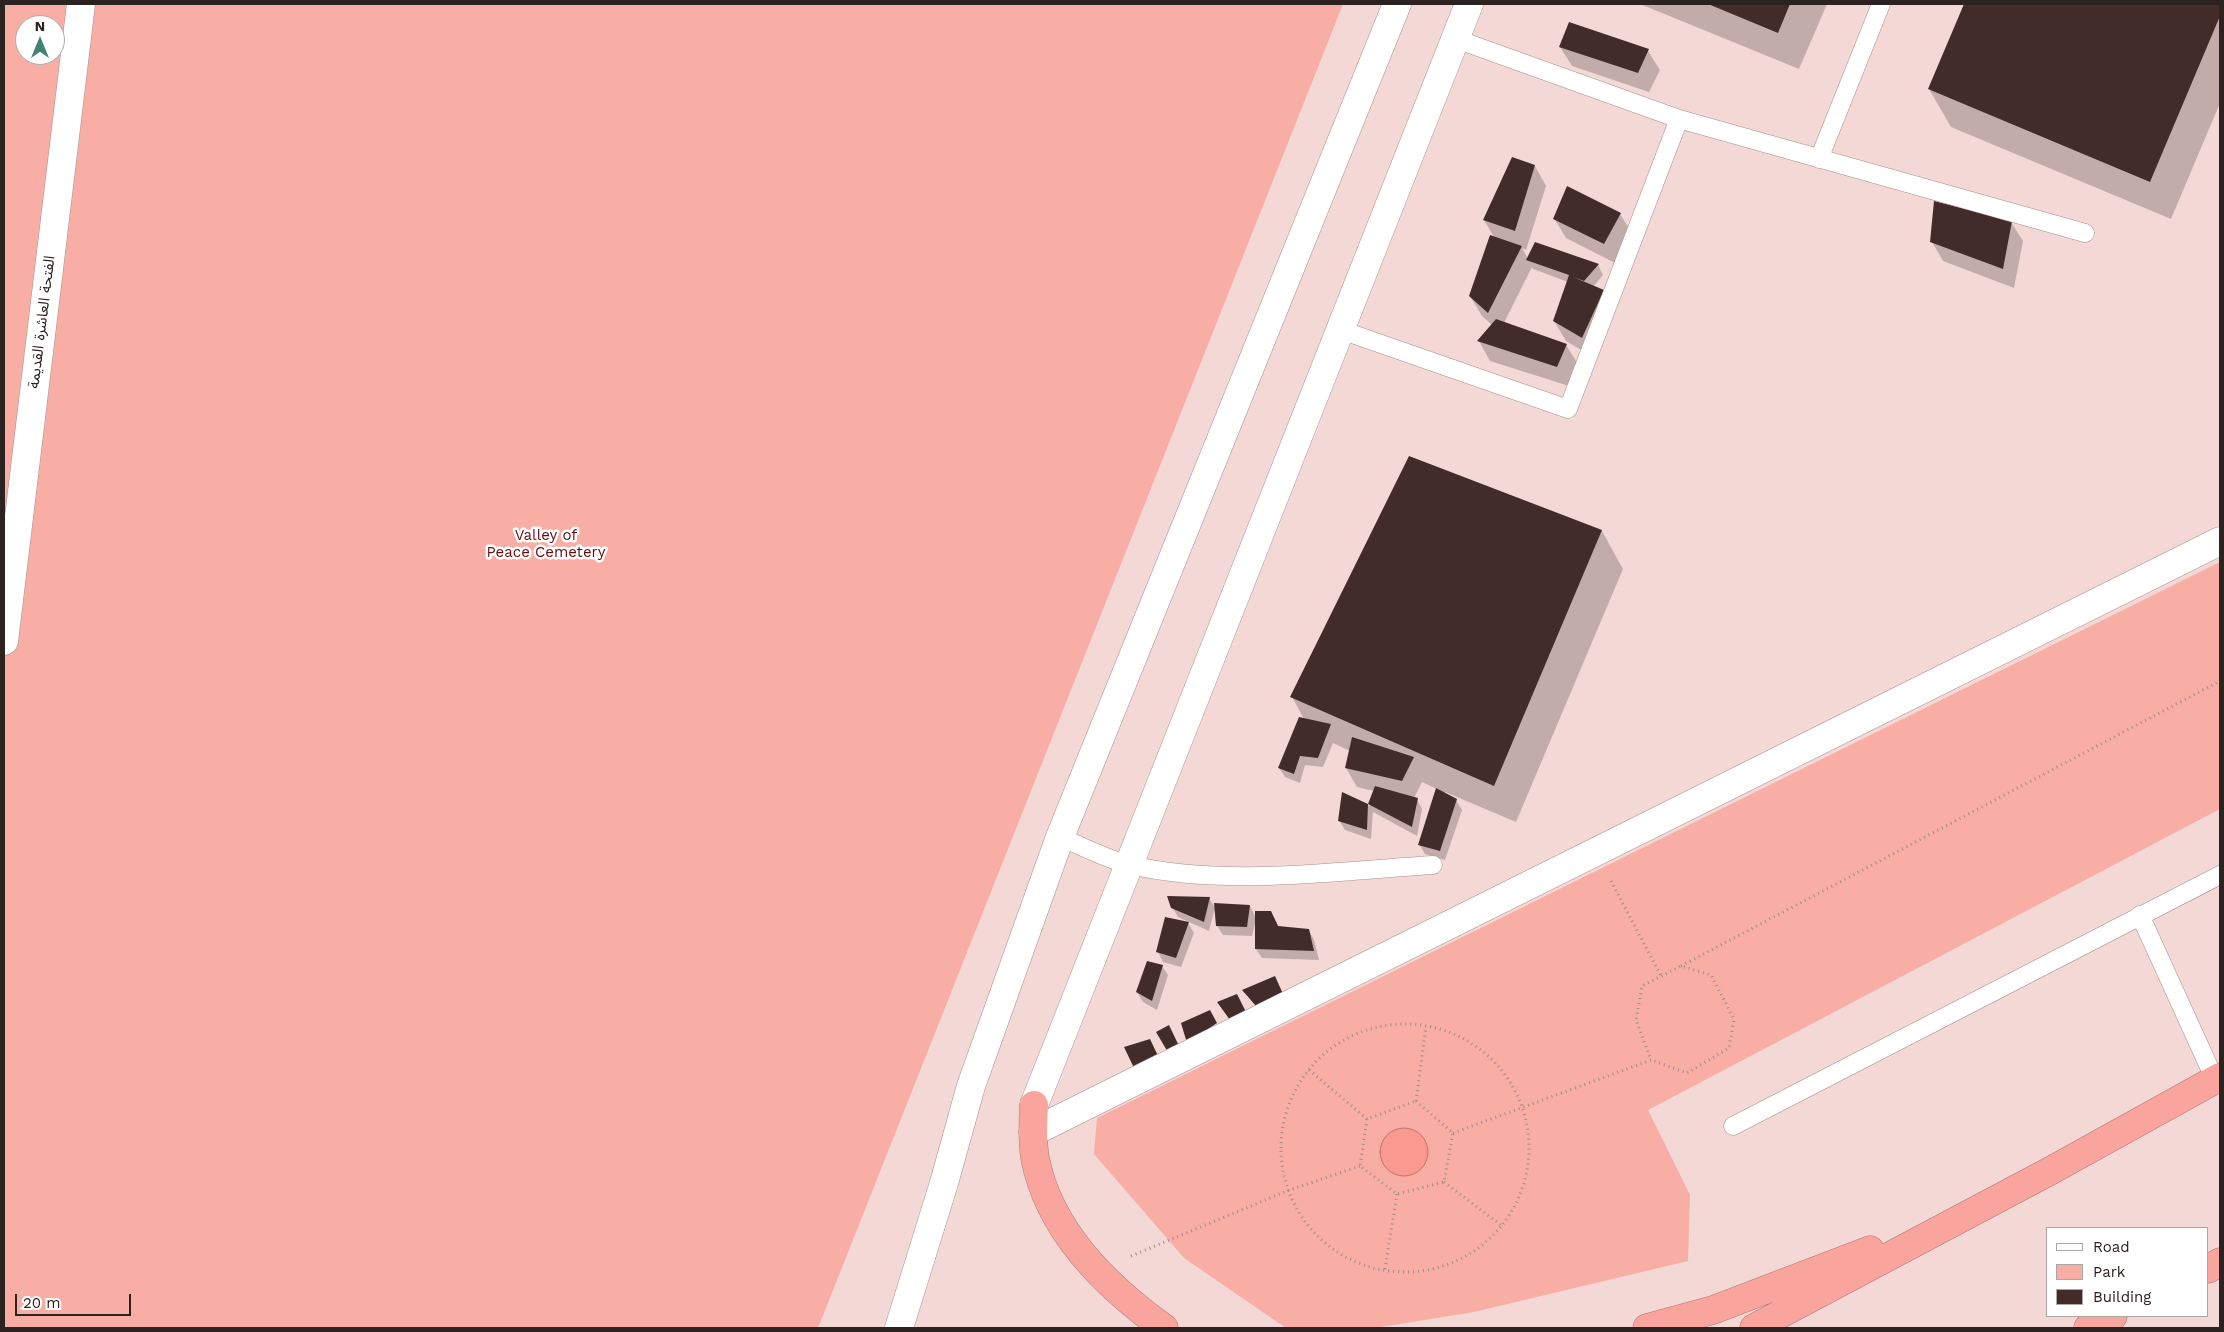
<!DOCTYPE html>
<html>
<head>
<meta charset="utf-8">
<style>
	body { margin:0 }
	#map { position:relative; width:2224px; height:1332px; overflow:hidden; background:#f3d8d5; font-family:"Work Sans",sans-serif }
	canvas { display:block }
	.frame { position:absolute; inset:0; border:5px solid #2c2220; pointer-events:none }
	.legend { position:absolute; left:2046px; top:1227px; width:162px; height:90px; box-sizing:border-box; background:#fff; border:1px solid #aba7a6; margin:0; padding:6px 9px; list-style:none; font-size:15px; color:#2c2220 }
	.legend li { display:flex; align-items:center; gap:10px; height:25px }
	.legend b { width:25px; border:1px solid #aba7a6 }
	.north { position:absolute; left:15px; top:15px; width:50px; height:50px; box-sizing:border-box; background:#fff; border:1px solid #aba7a6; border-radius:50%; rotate:0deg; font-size:14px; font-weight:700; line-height:20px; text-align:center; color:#2c2220 }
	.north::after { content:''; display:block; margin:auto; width:18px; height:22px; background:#418272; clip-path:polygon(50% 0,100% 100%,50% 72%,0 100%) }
	.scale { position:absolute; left:15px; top:1294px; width:116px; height:22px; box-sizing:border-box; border:2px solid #2c2220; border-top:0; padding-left:6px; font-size:15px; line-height:18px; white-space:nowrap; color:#2c2220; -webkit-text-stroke:4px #fff; paint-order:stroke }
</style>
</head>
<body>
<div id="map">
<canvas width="2224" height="1332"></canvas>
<div class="frame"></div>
<ul class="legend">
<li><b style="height:6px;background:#fff"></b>Road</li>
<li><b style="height:14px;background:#f8ada5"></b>Park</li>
<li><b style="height:14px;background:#412c2a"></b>Building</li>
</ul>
<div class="north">N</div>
<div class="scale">20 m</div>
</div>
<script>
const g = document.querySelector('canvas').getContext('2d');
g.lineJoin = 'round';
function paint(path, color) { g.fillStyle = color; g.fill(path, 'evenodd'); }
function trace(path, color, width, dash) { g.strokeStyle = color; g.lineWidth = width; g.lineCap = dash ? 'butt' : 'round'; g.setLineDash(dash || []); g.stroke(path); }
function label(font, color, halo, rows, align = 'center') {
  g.font = font + ' "Work Sans","Noto Sans Arabic",sans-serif'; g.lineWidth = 5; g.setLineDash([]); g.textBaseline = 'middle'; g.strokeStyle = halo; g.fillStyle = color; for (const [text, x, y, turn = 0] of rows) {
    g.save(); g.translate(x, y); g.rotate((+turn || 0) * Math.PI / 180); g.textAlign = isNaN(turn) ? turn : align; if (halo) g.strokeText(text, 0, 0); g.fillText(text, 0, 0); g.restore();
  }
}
paint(new Path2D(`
	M4,4H1343L818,1328H4ZM25,25H55V55H25Z
	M2220,562V809L1648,1110L1690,1195L1688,1261L1474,1312L1375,1328H1286L1184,1258L1094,1154L1097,1118Z`), '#f8ada5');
const water = new Path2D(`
	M1380 1152a24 24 0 1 1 48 0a24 24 0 1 1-48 0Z`);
paint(water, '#fa998f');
trace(water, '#bc756e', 1);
paint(new Path2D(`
	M1640,4H1827L1799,69Z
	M1966,4H2220V103L2171,219L1951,127L1929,89Z
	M1570,24L1648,51L1660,70L1649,92L1572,66L1560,47Z
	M1535,166L1546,186L1526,250L1522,248L1528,259L1535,244L1598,265L1603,275L1593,287L1603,291L1615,311L1593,357L1566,341L1554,321L1568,282L1533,269L1532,267L1504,323L1566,345L1578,364L1569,386L1490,361L1479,341L1492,325L1482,316L1470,296L1494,237L1484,220Z
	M1620,214L1632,233L1615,263L1566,238L1554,218Z
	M2011,222L2023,241L2014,288L1943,261L1932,242Z
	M1410,458L1602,531L1623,569L1516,822L1445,792L1444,793L1456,800L1462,810L1445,860L1425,854L1419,844L1437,789L1422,782L1414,798L1417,799L1422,809L1417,836L1373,812L1371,839L1345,830L1339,820L1343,794L1369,806L1374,791L1357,787L1346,768L1350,751L1333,743L1323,767L1305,765L1300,783L1285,777L1279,768L1304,719L1292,697Z
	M1209,898L1215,908L1209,931L1178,917L1172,907Z
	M1250,906L1256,918L1271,912L1279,927L1309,930L1314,940L1319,960L1262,958L1256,949V920L1252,936L1223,935L1217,926Z
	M1188,923L1194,933L1181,967L1163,962L1158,952Z
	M1162,966L1168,975L1157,1010L1143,1002L1137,992Z
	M1274,977L1263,1016L1244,991Z`), '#0003');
paint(new Path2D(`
	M1708,4H1790L1778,33Z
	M1964,4H2220V16L2150,182L1928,89Z
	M1569,22L1649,49L1638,73L1559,47Z
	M1512,157L1535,165L1515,231L1483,220Z
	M1567,186L1621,213L1604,244L1553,219Z
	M1934,201L2012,221L2003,269L1930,242Z
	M1490,235L1522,246L1488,313L1469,296Z
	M1535,242L1599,264L1584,281L1573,277L1604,290L1582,338L1553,321L1569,275L1526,260Z
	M1496,319L1567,344L1557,367L1477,341Z
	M1409,456L1602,530L1494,786L1290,697Z
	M1299,717L1331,724L1318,758L1300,756L1294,774L1278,768Z
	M1352,737L1414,757L1402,781L1345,768Z
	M1375,786L1418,798L1412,827L1368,804Z
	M1436,788L1457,799L1440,851L1418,845Z
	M1342,792L1368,804L1367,830L1338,821Z
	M1167,896L1210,897L1204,922L1171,908Z
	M1214,903L1250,905L1247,927L1216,926Z
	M1255,911H1271L1278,926L1309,929L1314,951L1255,949Z
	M1165,917L1189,922L1176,958L1156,952Z
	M1147,961L1163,965L1152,1001L1136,992Z
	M1275,976L1283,994L1257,1007L1242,990Z
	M1237,994L1247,1014L1230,1020L1217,1002Z
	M1210,1010L1217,1023L1187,1043L1181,1023Z
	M1169,1025L1179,1046L1169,1054L1156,1032Z
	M1150,1039L1159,1058L1134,1068L1124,1047Z`), '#412c2a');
const lane = new Path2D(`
	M1679,119L2085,233
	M1819,159L1881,4
	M1341,330L1568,409L1679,119L1456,39
	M1060,837C1082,846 1106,859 1130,865C1227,887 1334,871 1433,865
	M2140,915L2215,1080
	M1733,1126L2220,875`);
const street = new Path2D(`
	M4,641L81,4
	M1033,1132L2220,541`);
const secondary = new Path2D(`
	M1034,1105L1469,4
	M899,1328L944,1183L971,1086L1060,837L1397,4`);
const highway = new Path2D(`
	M1034,1105C1033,1122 1032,1141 1035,1158C1049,1231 1106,1286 1164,1328
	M2208,1269L2220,1262
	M1647,1328L1713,1310L1870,1250
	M1754,1328L2050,1171L2220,1077
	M2088,1328L2113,1316`);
trace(lane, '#a98f8c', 19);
trace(street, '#a98f8c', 29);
trace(secondary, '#a98f8c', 29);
trace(highway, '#b17671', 29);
trace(new Path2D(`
	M1611,881L1661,976
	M1681,966L2220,681
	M1281 1148a124 124 0 1 1 248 0a124 124 0 1 1-248 0Z
	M1309,1070L1367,1119
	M1416,1101L1453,1133L1444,1182L1397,1194L1360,1166L1367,1119Z
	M1416,1101L1426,1027
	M1453,1133L1651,1060L1636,1020L1642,986L1681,966L1711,975L1734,1019L1729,1048L1687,1073L1651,1060
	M1444,1182L1501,1225
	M1131,1256L1287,1191L1360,1166
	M1385,1269L1397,1194`), '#9f8b89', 3, [1, 4]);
trace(lane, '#fff', 18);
trace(street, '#fff', 28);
trace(secondary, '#fff', 28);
trace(highway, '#f9a49c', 28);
label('15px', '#2c2220', '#fff', [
	["الفتحة العاشرة القديمة",42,322,-83]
]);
label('15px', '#630d0f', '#fff', [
	["Valley of",546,536],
	["Peace Cemetery",546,553]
]);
</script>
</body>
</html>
